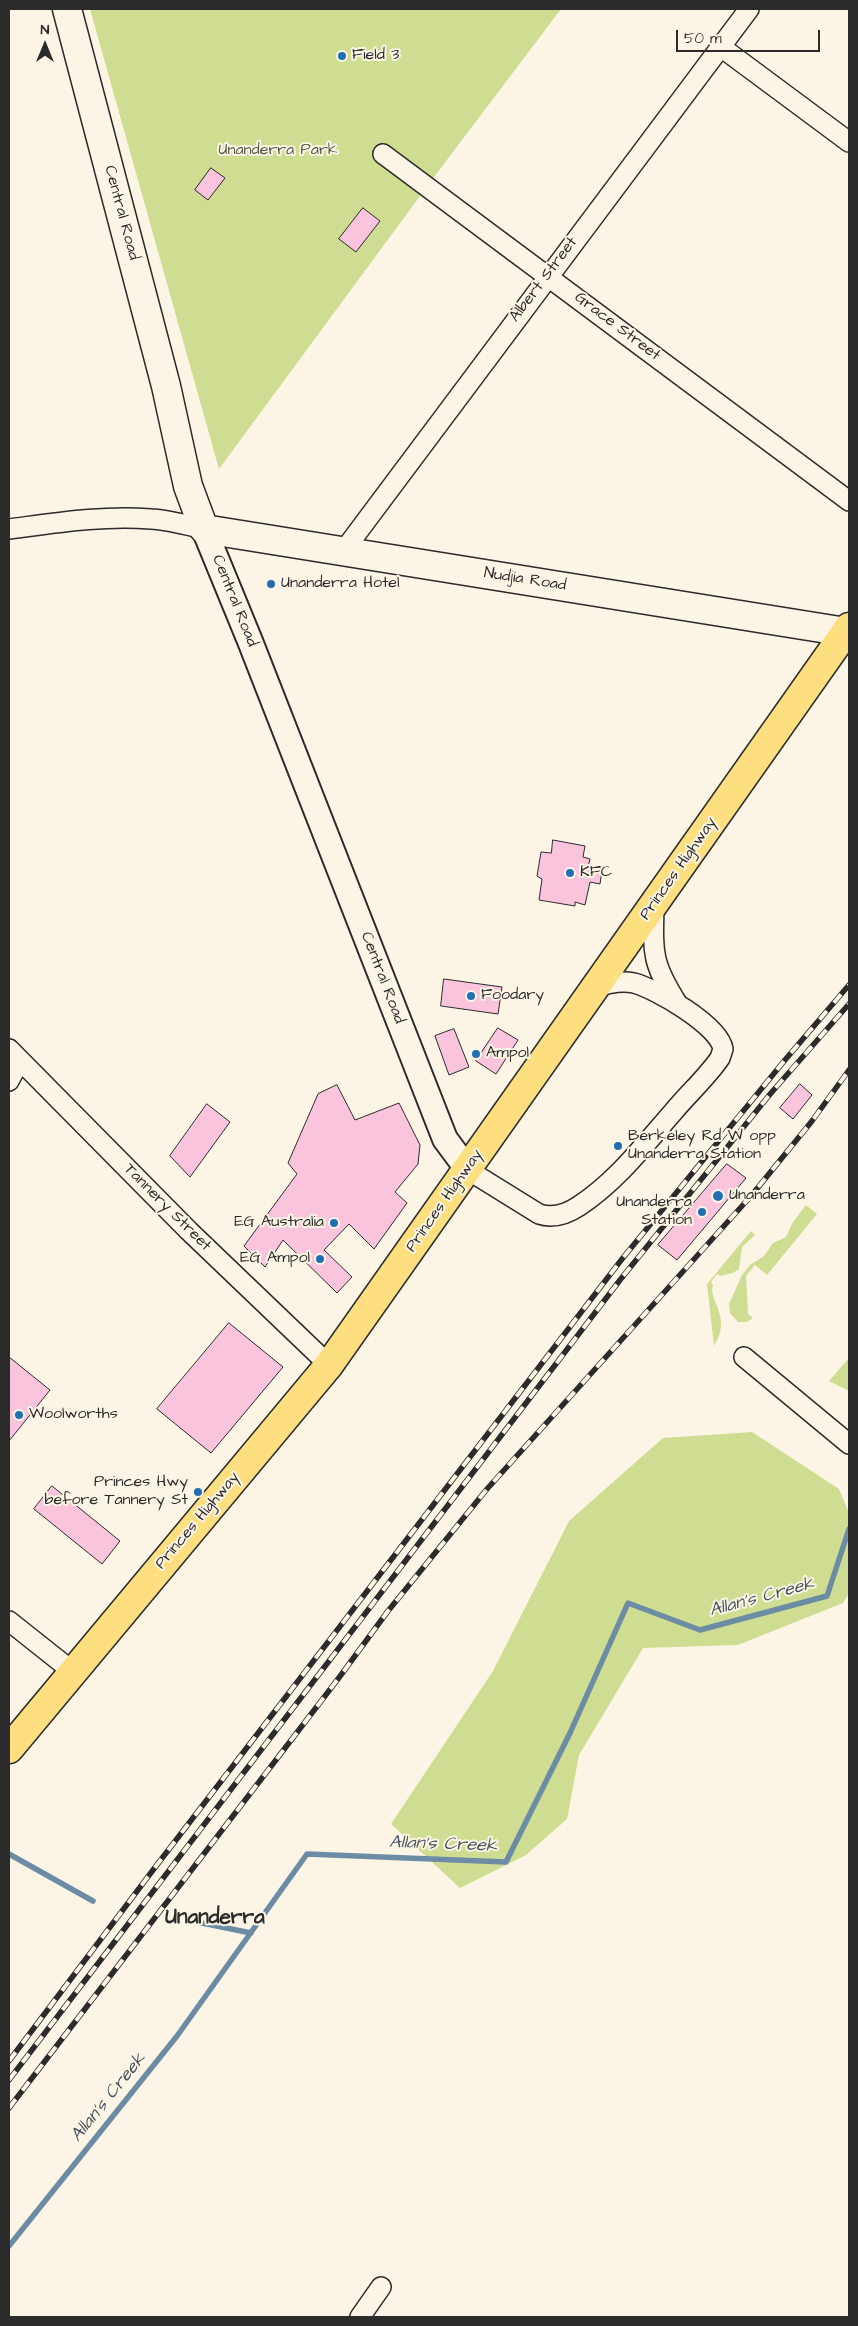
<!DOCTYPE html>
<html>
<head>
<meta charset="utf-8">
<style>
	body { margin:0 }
	#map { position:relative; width:858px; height:2326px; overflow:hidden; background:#fcf5e5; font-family:"Architects Daughter",sans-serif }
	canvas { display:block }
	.frame { position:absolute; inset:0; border:10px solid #2b2b2b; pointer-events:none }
	.north { position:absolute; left:20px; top:20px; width:50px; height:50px; -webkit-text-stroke:4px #fcf5e5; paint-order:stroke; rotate:0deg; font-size:14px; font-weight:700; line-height:20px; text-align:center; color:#2b2b2b }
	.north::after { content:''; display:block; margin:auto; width:18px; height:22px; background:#2b2b2b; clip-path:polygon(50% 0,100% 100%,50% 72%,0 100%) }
	.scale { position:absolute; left:676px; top:30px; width:144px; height:22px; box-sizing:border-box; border:2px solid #2b2b2b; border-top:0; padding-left:6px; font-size:15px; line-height:18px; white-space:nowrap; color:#2b2b2b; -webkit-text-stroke:4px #fcf5e5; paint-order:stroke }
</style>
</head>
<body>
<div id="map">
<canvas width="858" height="2326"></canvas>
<div class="frame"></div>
<div class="north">N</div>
<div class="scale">50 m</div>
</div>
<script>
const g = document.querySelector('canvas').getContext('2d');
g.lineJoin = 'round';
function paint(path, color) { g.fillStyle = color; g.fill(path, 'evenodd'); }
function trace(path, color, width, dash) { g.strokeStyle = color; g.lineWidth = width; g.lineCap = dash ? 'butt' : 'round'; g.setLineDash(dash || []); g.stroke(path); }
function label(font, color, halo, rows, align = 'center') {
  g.font = font + ' "Architects Daughter",sans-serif'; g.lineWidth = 4; g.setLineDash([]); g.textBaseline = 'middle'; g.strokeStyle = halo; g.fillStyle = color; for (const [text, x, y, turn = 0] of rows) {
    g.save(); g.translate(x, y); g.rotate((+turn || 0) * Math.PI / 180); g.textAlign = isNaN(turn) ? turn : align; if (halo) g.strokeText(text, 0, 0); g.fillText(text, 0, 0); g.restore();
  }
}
paint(new Path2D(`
	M90,9H561L434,177L219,469Z
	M806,1205L817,1214L767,1275L755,1265L746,1276L748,1314L753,1318L747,1322H738L730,1313L729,1304L742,1275L750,1265L764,1256L773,1243L786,1237L793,1222Z
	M751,1231L755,1235L742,1247L739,1269L733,1273L720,1276L717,1274L711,1282L713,1285C707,1300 733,1316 714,1346L707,1284Z
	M849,1358V1391L829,1381Z
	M752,1432L839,1489L849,1513V1593L843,1603L738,1645L643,1648L579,1755L567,1819L526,1855L460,1888L391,1824L493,1671L569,1521L663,1438Z`), '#cedd91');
trace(new Path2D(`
	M9,1854L93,1901
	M197,1922L251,1933
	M9,2246L177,2036L307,1854L506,1862L570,1733L628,1603L700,1630L827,1596L849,1529`), '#6c8ca5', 5.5);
const building = new Path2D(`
	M211,168L225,178L208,200L195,190Z
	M363,208L380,221L356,252L339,239Z
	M553,840L585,846L583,857L590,859L588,867L602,870L600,884L590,882L585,905L575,902V906L539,900L542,879L537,876L541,852L551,853Z
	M444,979L502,987L498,1014L441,1006Z
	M498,1028L518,1040L496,1074L476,1061Z
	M454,1029L469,1067L449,1075L435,1036Z
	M800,1084L812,1095L793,1119L780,1108Z
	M337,1085L355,1120L399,1103L420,1145L418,1164L395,1192L407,1203L374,1249L349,1224L324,1250L352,1277L337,1293L283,1240L265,1267L244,1246L297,1174L288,1163L318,1094Z
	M207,1104L230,1122L190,1177L170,1156Z
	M727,1164L746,1178L677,1260L658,1245Z
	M229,1323L283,1367L211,1453L157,1409Z
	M9,1357L50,1390L9,1441Z
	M52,1486L120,1541L102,1564L34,1509Z`);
paint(building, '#fac4dd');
trace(building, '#2b2b2b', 1);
const minor = new Path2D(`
	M721,47L849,142
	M383,154L849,501
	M9,529C55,523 104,515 151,519C169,520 187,525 204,529
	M342,553L749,9
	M654,905C653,952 651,962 677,1003
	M9,1049L189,1231L329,1365
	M9,1081L20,1060
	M468,1170L539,1214C554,1219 567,1214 579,1206C617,1181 645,1144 674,1111C689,1093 707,1077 720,1058L723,1049C719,1025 656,989 634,983C620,980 608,984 595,987
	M744,1357L849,1444
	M9,1621L72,1671
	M360,2317L381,2287`);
const tertiary = new Path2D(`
	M204,529L250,641L445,1139L468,1170`);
const secondary = new Path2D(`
	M67,9L166,386L188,486L204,529L846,632`);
const primary = new Path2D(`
	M9,1749L329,1365L849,627`);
trace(minor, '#2b2b2b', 22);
trace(tertiary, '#2b2b2b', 28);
trace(secondary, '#2b2b2b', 31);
trace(primary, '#2b2b2b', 31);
trace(minor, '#fcf5e5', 19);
trace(tertiary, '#fcf5e5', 24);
trace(secondary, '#fcf5e5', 28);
trace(primary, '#fddf80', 28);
const rail = new Path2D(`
	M9,2061L153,1870L622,1259L785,1060L849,985
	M9,2080L620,1280L771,1093L849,1004
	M9,2108L338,1679L388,1611L487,1489L751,1196L812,1121L849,1070`);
trace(rail, '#2b2b2b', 5.5);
trace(rail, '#fcf5e5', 4, [11]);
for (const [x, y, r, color] of [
	[342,56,5,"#1f6fb2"],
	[271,584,5,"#1f6fb2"],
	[570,873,5,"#1f6fb2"],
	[471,996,5,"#1f6fb2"],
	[476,1054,5,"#1f6fb2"],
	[618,1146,5,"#1f6fb2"],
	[718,1196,6,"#1f6fb2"],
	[702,1212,5,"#1f6fb2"],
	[334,1223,5,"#1f6fb2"],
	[320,1259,5,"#1f6fb2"],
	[19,1415,5,"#1f6fb2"],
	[198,1492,5,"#1f6fb2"]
]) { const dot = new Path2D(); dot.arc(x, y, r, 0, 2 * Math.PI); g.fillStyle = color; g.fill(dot); trace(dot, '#fcf5e5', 2); }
label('16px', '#2b2b2b', '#fcf5e5', [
	["Field 3",352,56],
	["Unanderra Hotel",281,584],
	["KFC",580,873],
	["Foodary",481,996],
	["Ampol",486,1054],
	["Berkeley Rd W opp",628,1137],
	["Unanderra Station",628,1155],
	["Unanderra",729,1196],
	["Unanderra",692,1203,"right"],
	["Station",692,1221,"right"],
	["EG Australia",324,1223,"right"],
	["EG Ampol",310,1259,"right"],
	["Woolworths",29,1415],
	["Princes Hwy",188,1483,"right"],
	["before Tannery St",188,1501,"right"]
], 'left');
label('16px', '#545844', '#fcf5e5', [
	["Unanderra Park",278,151]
]);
label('16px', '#2b2b2b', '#fcf5e5', [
	["Central Road",121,213,75],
	["Albert Street",544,280,-53],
	["Grace Street",617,327,37],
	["Nudjia Road",525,580,9],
	["Central Road",234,601,68],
	["Princes Highway",679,869,-55],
	["Central Road",382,978,69],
	["Princes Highway",445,1201,-55],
	["Tannery Street",167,1208,45],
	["Princes Highway",198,1521,-50]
]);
label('italic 18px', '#46535e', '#fcf5e5', [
	["Allan's Creek",762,1598,-15],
	["Allan's Creek",443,1845,2],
	["Allan's Creek",109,2098,-51]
]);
label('bold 21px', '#2b2b2b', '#fcf5e5', [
	["Unanderra",215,1919]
]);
</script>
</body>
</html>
